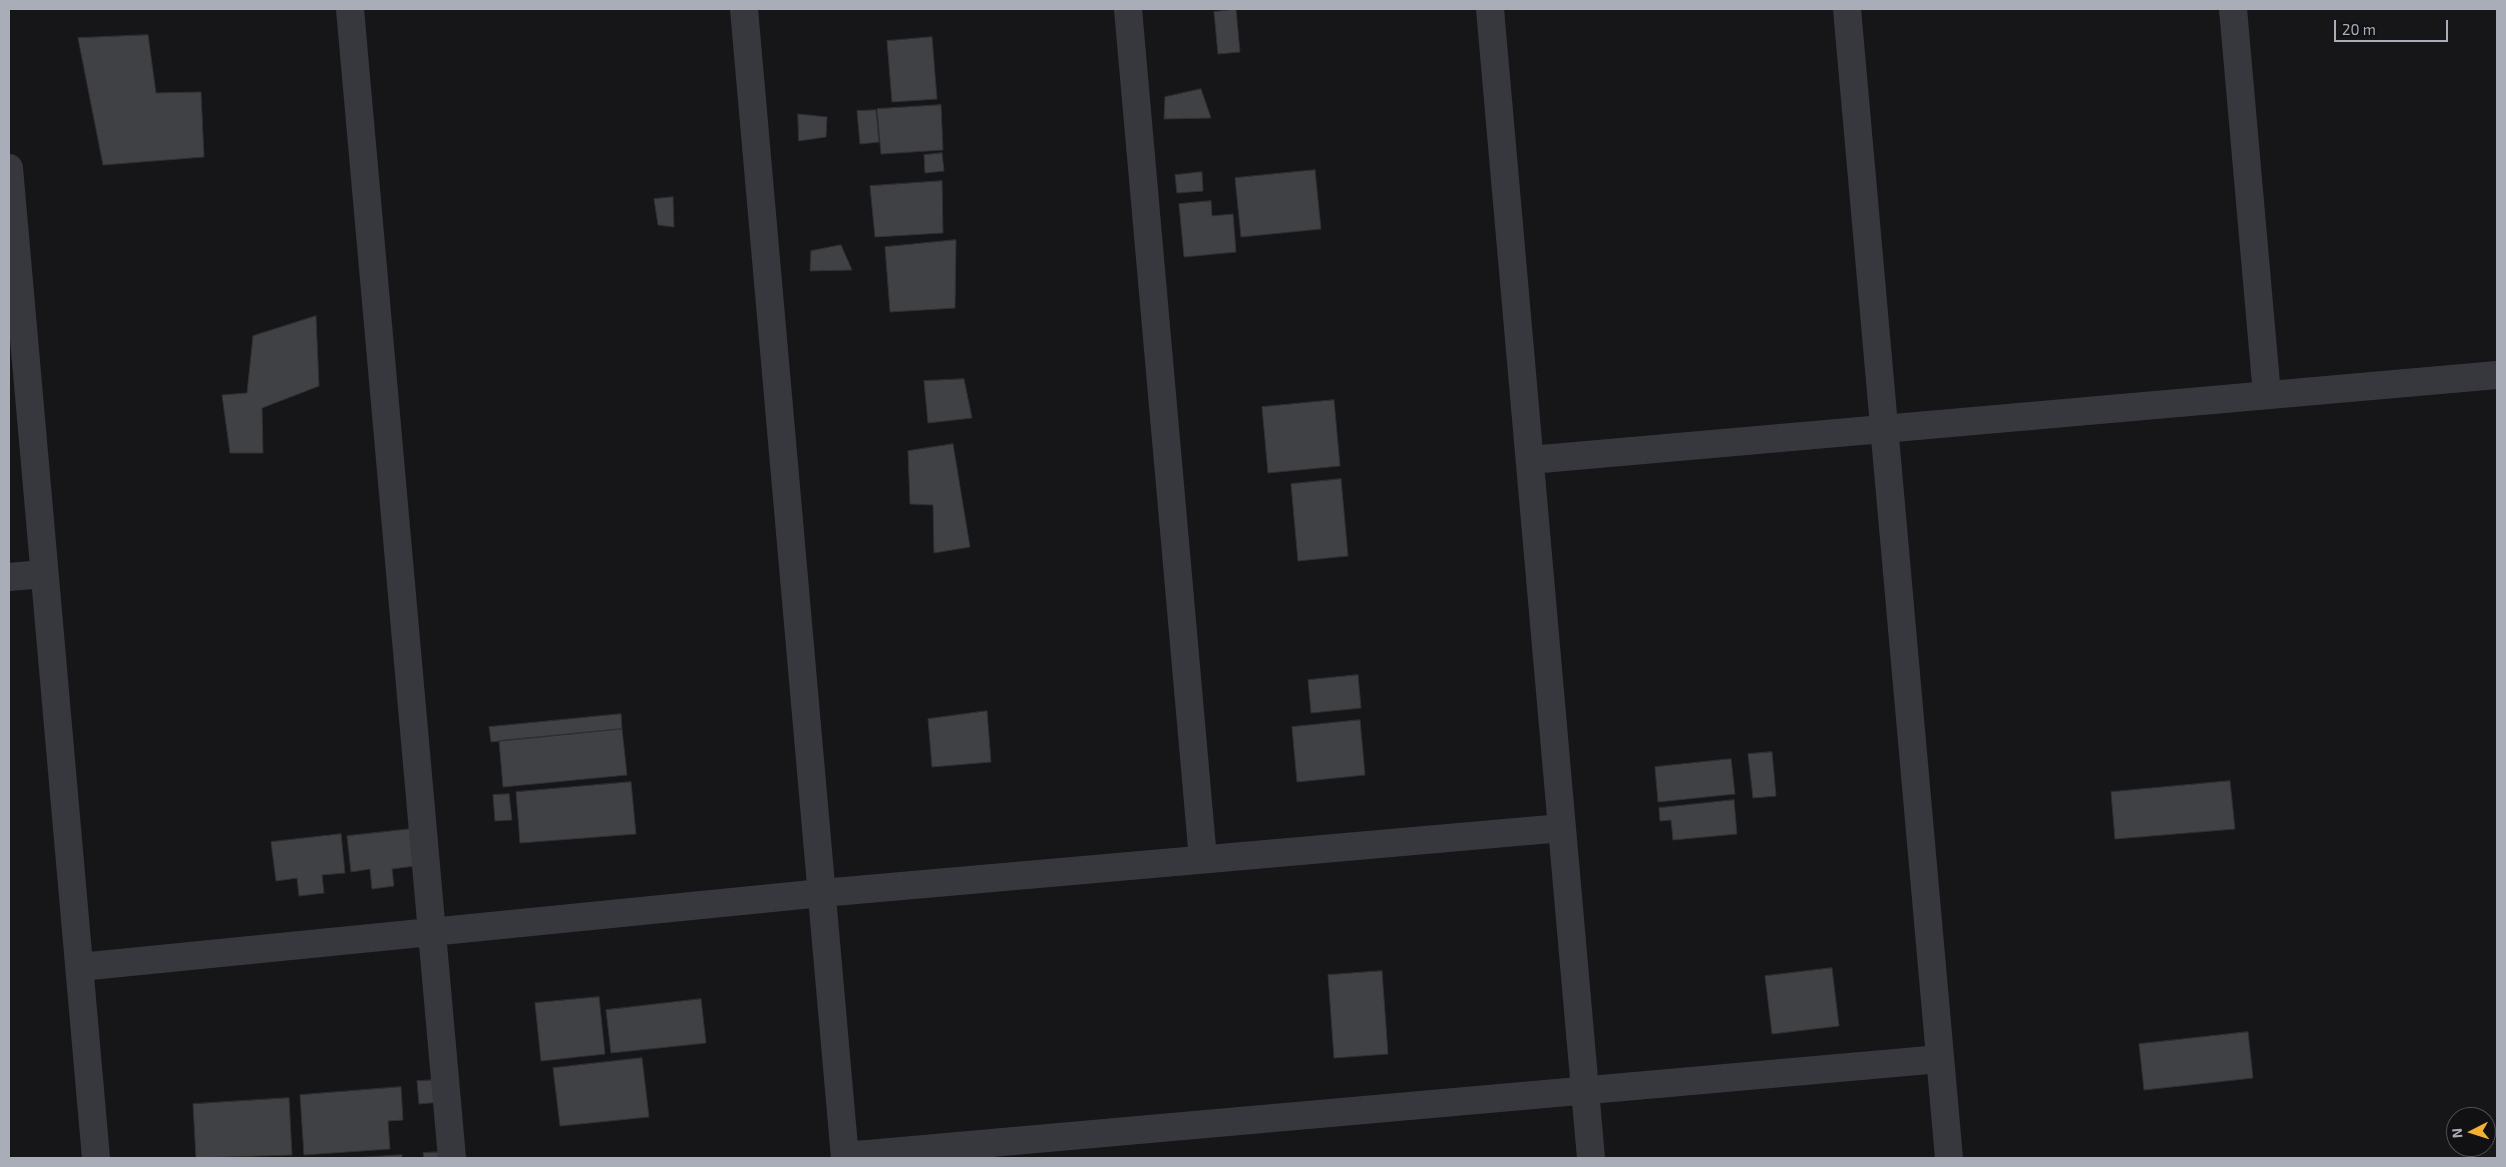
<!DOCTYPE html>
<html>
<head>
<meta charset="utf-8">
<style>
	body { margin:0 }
	#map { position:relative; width:2506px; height:1167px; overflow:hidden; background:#161618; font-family:"Exo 2",sans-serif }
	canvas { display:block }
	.frame { position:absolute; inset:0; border:10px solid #a8adb8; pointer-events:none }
	.north { position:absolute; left:2446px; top:1107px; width:50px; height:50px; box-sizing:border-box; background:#111113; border:1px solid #4d4f55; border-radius:50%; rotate:265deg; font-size:14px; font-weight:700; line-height:20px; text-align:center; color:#a8adb8 }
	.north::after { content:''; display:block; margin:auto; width:18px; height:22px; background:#f2b134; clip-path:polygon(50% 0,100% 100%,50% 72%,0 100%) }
	.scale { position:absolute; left:2334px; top:20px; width:114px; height:22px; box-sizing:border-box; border:2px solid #a8adb8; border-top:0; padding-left:6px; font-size:15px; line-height:18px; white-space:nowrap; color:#a8adb8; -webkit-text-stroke:4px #111113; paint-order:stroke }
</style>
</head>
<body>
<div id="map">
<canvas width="2506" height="1167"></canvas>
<div class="frame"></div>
<div class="north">N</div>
<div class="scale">20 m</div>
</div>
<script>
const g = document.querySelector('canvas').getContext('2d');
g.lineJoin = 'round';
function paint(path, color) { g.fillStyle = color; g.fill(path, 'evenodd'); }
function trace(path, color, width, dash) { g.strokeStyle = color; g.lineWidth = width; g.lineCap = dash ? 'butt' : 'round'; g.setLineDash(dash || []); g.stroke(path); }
const building = new Path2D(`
	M1236,9L1240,52L1218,54L1214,12Z
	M148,35L156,93L201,92L204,157L103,165L78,38Z
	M932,37L937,99L892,102L887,41Z
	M1201,89L1211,118L1164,119L1165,97Z
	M941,105L943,150L881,154L877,109Z
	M876,110L879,142L860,144L857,111Z
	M798,114L827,117L826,137L799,141Z
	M942,153L944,171L925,173L924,155Z
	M1315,170L1321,229L1241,237L1235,178Z
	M1202,172L1203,191L1177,193L1175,175Z
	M942,181L943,233L875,237L870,186Z
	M673,197L674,227L658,225L654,199Z
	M1211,201L1212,216L1233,214L1236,252L1184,257L1179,204Z
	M956,240L955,308L890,312L885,247Z
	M841,245L852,270L810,271L811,251Z
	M316,316L319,386L262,408L263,453H230L222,395L247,393L253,336Z
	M964,379L972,418L928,423L924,381Z
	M1334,400L1340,466L1268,473L1262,407Z
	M953,444L970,547L934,553L933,505L910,504L908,451Z
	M1341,479L1348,556L1298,561L1291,484Z
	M1358,675L1361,708L1311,713L1308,680Z
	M987,711L991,762L932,767L928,719Z
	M621,714L622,729L491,742L489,727Z
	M1360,720L1365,775L1297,782L1292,727Z
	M622,729L627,775L503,787L499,741Z
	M1772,752L1776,796L1753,798L1748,754Z
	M1731,759L1735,794L1658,802L1655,767Z
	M2230,781L2235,829L2115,839L2111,792Z
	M631,782L636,834L520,843L516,792Z
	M509,794L512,820L495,821L493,795Z
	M1734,800L1737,834L1673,840L1671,820L1660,821L1659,808Z
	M411,829L415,866L392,869L394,886L372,889L370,869L351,872L347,836Z
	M341,834L345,873L322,875L324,893L299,896L297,878L276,881L271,842Z
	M1832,968L1839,1026L1772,1034L1765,976Z
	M1382,971L1388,1054L1334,1058L1328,975Z
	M599,997L605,1054L541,1061L535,1003Z
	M701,999L706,1043L611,1053L606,1010Z
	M2248,1032L2253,1078L2144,1090L2139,1044Z
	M642,1058L649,1117L560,1126L553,1068Z
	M438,1080L440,1102L419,1104L417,1081Z
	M401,1087L403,1120L388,1121L390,1149L304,1155L300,1095Z
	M289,1098L292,1155L196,1158L193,1104Z
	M441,1152V1158H424L423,1153Z
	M402,1155V1158H353Z`);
paint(building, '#404145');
trace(building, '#303034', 1);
trace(new Path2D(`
	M350,9L452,1158
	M744,9L845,1158
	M1128,9L1203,859
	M1490,9L1591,1158
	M1847,9L1949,1158
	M2233,9L2267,395
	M9,168L96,1158
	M1530,460L2497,375
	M9,577L44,574
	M80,967L822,893L1562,828
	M845,1156L1940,1059`), '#37383d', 28);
</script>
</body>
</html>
